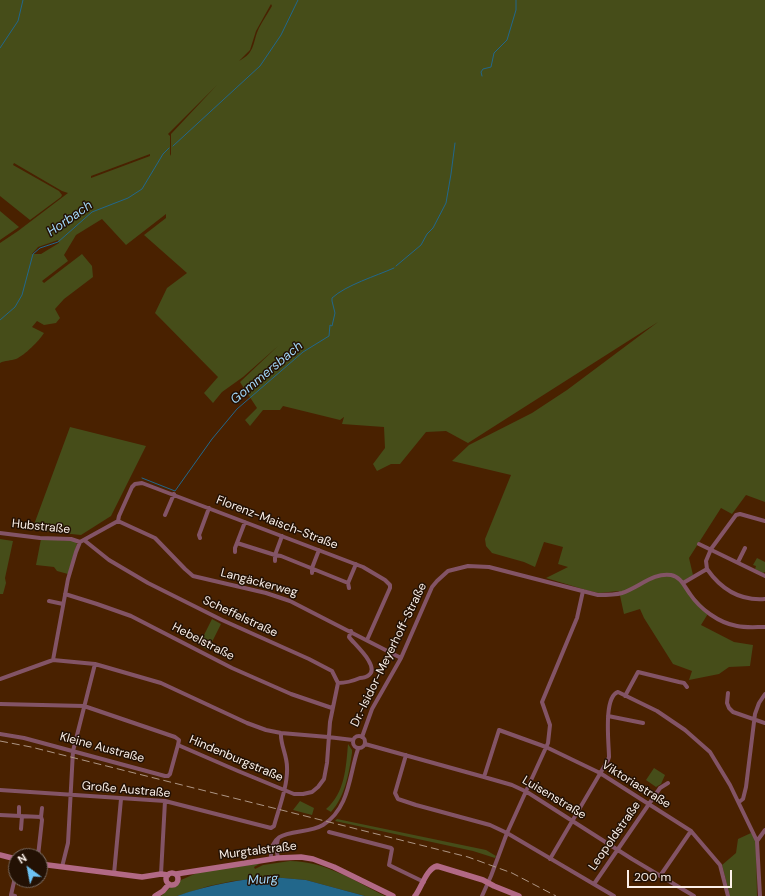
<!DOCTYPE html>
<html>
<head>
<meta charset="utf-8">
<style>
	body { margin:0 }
	#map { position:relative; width:765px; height:896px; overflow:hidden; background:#492100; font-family:"DM Sans",sans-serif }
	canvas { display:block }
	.north { position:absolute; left:8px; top:848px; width:40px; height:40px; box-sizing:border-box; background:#231104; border:1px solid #796a60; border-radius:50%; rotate:328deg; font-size:11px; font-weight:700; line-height:16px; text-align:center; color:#fbf0e9 }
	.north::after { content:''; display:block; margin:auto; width:14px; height:18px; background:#6dc2f3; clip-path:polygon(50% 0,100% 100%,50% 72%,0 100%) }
	.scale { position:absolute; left:627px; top:870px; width:105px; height:18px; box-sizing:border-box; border:2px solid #fbf0e9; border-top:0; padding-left:5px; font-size:12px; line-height:14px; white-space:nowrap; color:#fbf0e9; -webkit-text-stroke:3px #231104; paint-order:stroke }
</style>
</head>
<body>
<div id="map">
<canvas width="765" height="896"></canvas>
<div class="north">N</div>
<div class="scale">200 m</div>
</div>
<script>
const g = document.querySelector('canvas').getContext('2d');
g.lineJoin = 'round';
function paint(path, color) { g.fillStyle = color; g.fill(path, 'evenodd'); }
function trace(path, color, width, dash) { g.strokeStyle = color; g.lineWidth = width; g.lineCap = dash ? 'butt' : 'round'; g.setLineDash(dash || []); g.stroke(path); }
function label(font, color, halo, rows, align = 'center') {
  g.font = font + ' "DM Sans",sans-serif'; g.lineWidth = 3; g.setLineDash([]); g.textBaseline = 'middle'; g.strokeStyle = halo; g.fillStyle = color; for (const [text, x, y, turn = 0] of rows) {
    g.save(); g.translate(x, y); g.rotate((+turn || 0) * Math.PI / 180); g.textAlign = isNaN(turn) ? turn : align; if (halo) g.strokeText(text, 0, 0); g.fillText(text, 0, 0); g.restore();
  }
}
paint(new Path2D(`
	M0,0H765V502L746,495L732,514L721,508L689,558L693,575L683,581L691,594L709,612L701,625L734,642L753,645L750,666L729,667L719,674L689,680L692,671L673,664L644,618L640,609L624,614L619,591L599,593L586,590L546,578L568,567L558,564L563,547L544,542L535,567L524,562L492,553L486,546L485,539L511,475L452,461L469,445L532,413L567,390L658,322L468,443L446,431L426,432L400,464H391L377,471L373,464L385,448L384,427L342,424L344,417L340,420L283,406L280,410H263L250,426L245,420L257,408L240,382L278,346L243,377L222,392L213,403L204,393L218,377L155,313L167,288L187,273L144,235L166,218V214L126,245L102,219L76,235L64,255L68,261L42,281L44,283L82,254L92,266L93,277L64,299L55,309L60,318L56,323L44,325L37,321L32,327L44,333C39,341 25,355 16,359C11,361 5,360 0,363V243L18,231L68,193L62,191L14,163L13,165L59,191L62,195L61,197L30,220L0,196ZM271,4L272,6C268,13 263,20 259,28C252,43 256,52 239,61L250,50L256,31ZM217,85L171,134V154L170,156V136L168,134ZM150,154V156L91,178V176ZM58,240L59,243L41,254H32L38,247Z
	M0,211L19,227L0,240Z
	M70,427L146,446L111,516L81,535L32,530Z
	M0,539L13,541L5,578L6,583L3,594H0Z
	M41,539L75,541L77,544L68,574L57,571L54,567L36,565Z
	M757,558L765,562V572L763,573L755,569L756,566L753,565Z
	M212,619L221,624L208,650L199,645Z
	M348,744L352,750V753C349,773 345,797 331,812L326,809C345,793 346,767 348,744Z
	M654,768L665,775L661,784L656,787L646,780Z
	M300,801L314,808L312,815L293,810Z
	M337,819L486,850L496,856L495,858L473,851L335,821Z
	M751,833L756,840L757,896H730L722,865L736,853L738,839Z
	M290,861C324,861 355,881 385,896H365L306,880L272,877L233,881L209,886L177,896H161L171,887L176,886L181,880L199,872L261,863L254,867L255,869L263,865Z`), '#464d19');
paint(new Path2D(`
	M272,877L306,880L365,896H177C208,885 240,879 272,877Z`), '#22678b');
trace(new Path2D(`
	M0,48L18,21L23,0
	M482,76L481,72L483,69L491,67L494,53L507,40L516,10V0
	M173,146L260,66L281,35L298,0
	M396,266L421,245L427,234L433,228L446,203L451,174L455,143
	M0,320L15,307L22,295L33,254L40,248L58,242L92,212L128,198L142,189L163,154L169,148
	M142,478L175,491L212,439L237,409L303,352L329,336L330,325L332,326L335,313L332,301V298C346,285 376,276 394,268`), '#22678b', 1);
trace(new Path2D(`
	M165,515L174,494
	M118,521L119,516L132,487L135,484L142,483L363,567L385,580L390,585V588L367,640
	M118,521L155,538L185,569L193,576L266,593L290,601L401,658
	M0,533L40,538L71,539L80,542
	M200,538L199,535L209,508
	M237,543L275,555L281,556L348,583
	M699,544L765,576
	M235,552V548L245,522
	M275,561V555L282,536
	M738,562L745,548
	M707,569C721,589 740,601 765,599
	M312,573V568L319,550
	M683,583L707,569L706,561L711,549L736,515L740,514L765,521
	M349,588L348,583L356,564
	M65,594L97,604L131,616L232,668L291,694L332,708
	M49,601L63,604
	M53,660L68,579L76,552L80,542L118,521
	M0,679L53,660L95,664L161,683L247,723L266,730L281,733L328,737L353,740
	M338,683C346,683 353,681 360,678C362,678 367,677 369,675C380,666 354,644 349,637L351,631
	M728,693L727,703L729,708L733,712L765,723
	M625,696L638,672L679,682L684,683L687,687
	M0,704L84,706L175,737L179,740L178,745L238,771L294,794H303L312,792L318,787L324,779L327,763L330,722L338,683L332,671L309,659L222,620L148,583L109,560L84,540
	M608,716L643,723
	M0,734L24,738L165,776H168L170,774L178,745
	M353 742a6 6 0 1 1 12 0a6 6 0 1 1-12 0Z
	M362,737L372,709L401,658L432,587L437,581L448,571L468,566L489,567L598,595C606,595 615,595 622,593C638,588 654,572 671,575C681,577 684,586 690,594C700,609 719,623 737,626C746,628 756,627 765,627
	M365,744L484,777L512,785L527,792L632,859L694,896
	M406,755L395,793L398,799L416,805L490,825L507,833L614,896
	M484,777L499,730L546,747L600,773L691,831L720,865L728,896
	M0,790L165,801L271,828L274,826C279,808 288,785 287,767C287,755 280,744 281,733
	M739,802L743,799L746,787L755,714L759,703L765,694
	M0,815L41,817L42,820L38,856
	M19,816V807
	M41,817L42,808
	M21,829L22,816
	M329,832L391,848L392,849L389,865L424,882
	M757,841L765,830
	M278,858L276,847L278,839
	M271,859C269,824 303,837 323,825C350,808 349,775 358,749
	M550,859L608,760L609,757C609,744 603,697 618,692L657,711L685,730L710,752L730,785L757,841L760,896
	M62,867L68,843L73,751L95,664
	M114,874L121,799
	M161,874L165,801
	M660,876L691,831
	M594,884L660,788L668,783
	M15,896L11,895L16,873
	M482,896L491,876L507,833L548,743L550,725L542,702L577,618L583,591`), '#835466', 4);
trace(new Path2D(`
	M0,855L16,859
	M40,864L142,877L161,874L168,875
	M166 879a6 6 0 1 1 12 0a6 6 0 1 1-12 0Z
	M176,874L278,858L301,857L313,859L334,867L393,896
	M155,896L163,891L169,884
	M415,896C422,887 426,869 437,866L483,880L494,886L519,896`), '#b26985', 5.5);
trace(new Path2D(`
	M0,741L31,747L468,857L512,873L556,896`), '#ae9684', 1, [8, 4]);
label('12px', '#fbf0e9', '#231104', [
	["Florenz-Maisch-Straße",277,523,21],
	["Hubstraße",41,527,6],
	["Langäckerweg",259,583,15],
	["Scheffelstraße",240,617,25],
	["Hebelstraße",203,642,27],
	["Dr.-Isidor-Meyerhoff-Straße",389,655,-64],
	["Kleine Austraße",102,748,15],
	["Hindenburgstraße",236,759,23],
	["Viktoriastraße",636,785,32],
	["Große Austraße",126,790,5],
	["Luisenstraße",554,798,31],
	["Leopoldstraße",615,836,-55],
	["Murgtalstraße",258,851,-7]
]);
label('italic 13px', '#a2d7f8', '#231104', [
	["Horbach",70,219,-35],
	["Gommersbach",267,373,-40],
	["Murg",263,880,-4]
]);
</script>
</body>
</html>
